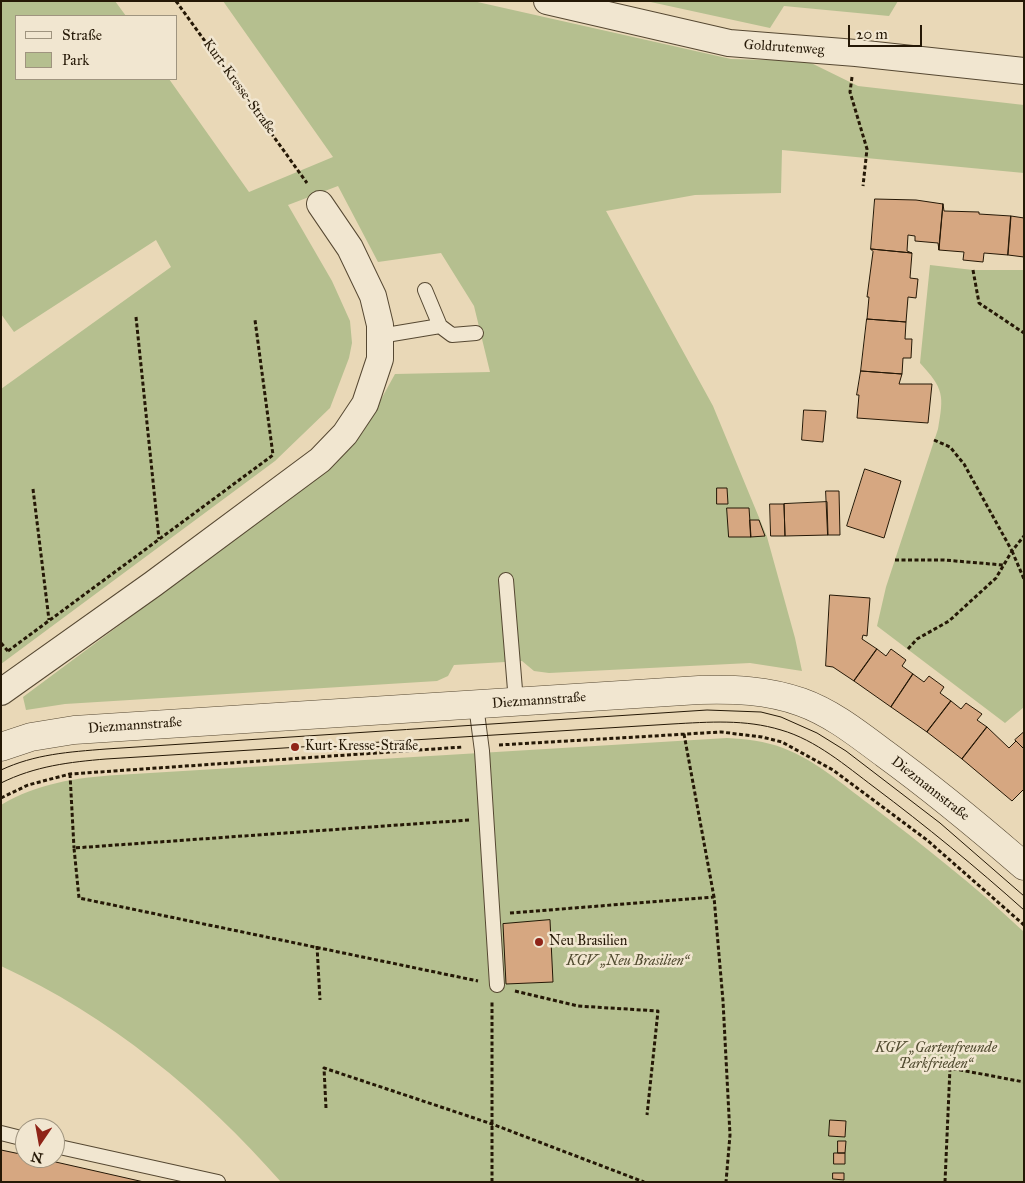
<!DOCTYPE html>
<html>
<head>
<meta charset="utf-8">
<style>
	body { margin:0 }
	#map { position:relative; width:1025px; height:1183px; overflow:hidden; background:#e9d8b7; font-family:"IM FELL Great Primer",serif }
	canvas { display:block }
	.frame { position:absolute; inset:0; border:2px solid #251806; pointer-events:none }
	.legend { position:absolute; left:15px; top:15px; width:162px; height:65px; box-sizing:border-box; background:#f1e6d0; border:1px solid #9f947f; margin:0; padding:6px 9px; list-style:none; font-size:15px; color:#251806 }
	.legend li { display:flex; align-items:center; gap:10px; height:25px }
	.legend b { width:25px; border:1px solid #9f947f }
	.north { position:absolute; left:15px; top:1118px; width:50px; height:50px; box-sizing:border-box; background:#f1e6d0; border:1px solid #9f947f; border-radius:50%; rotate:192deg; font-size:14px; font-weight:700; line-height:20px; text-align:center; color:#251806 }
	.north::after { content:''; display:block; margin:auto; width:18px; height:22px; background:#8f2418; clip-path:polygon(50% 0,100% 100%,50% 72%,0 100%) }
	.scale { position:absolute; left:848px; top:25px; width:74px; height:22px; box-sizing:border-box; border:2px solid #251806; border-top:0; padding-left:6px; font-size:15px; line-height:18px; white-space:nowrap; color:#251806; -webkit-text-stroke:4px #f1e6d0; paint-order:stroke }
</style>
</head>
<body>
<div id="map">
<canvas width="1025" height="1183"></canvas>
<div class="frame"></div>
<ul class="legend">
<li><b style="height:6px;background:#f1e6d0"></b>Straße</li>
<li><b style="height:14px;background:#b5bf8f"></b>Park</li>
</ul>
<div class="north">N</div>
<div class="scale">20 m</div>
</div>
<script>
const g = document.querySelector('canvas').getContext('2d');
g.lineJoin = 'round';
function paint(path, color) { g.fillStyle = color; g.fill(path, 'evenodd'); }
function trace(path, color, width, dash) { g.strokeStyle = color; g.lineWidth = width; g.lineCap = dash ? 'butt' : 'round'; g.setLineDash(dash || []); g.stroke(path); }
function label(font, color, halo, rows, align = 'center') {
  g.font = font + ' "IM FELL Great Primer",serif'; g.lineWidth = 5; g.setLineDash([]); g.textBaseline = 'middle'; g.strokeStyle = halo; g.fillStyle = color; for (const [text, x, y, turn = 0] of rows) {
    g.save(); g.translate(x, y); g.rotate((+turn || 0) * Math.PI / 180); g.textAlign = isNaN(turn) ? turn : align; if (halo) g.strokeText(text, 0, 0); g.fillText(text, 0, 0); g.restore();
  }
}
paint(new Path2D(`
	M1,1H115L126,16H16V79H169L249,192L333,157L223,1H473L731,59L807,61L858,86L1024,105V173L782,150L781,193L695,195L606,211L713,406L767,537L795,638L802,671L750,663L549,673L534,671L522,661L454,665L448,676L437,681L65,704L26,710L23,697L332,467L363,432L395,374L490,372L474,306L441,253L378,262L338,186L288,205L332,281L350,321L352,343L349,358L330,408L275,461L1,664V389L171,267L156,240L14,332L1,314Z
	M646,1H898L889,16L784,6L770,28Z
	M930,265L973,270H1024V707L1005,723L877,626L886,587L938,429C944,395 944,389 920,363Z
	M727,738C746,739 765,741 783,748C815,760 842,784 869,804C923,845 975,886 1024,932V1182H281C203,1093 109,1016 1,966V805C38,783 75,778 117,775Z`), '#b5bf8f');
const building = new Path2D(`
	M875,199L916,200L943,204L939,250L938,243L915,241V236L908,235L907,251L912,253L871,249Z
	M943,204L944,211L979,212V214L1011,216L1008,255L984,253L983,262L963,260L964,252L939,250Z
	M1011,216L1024,218V257L1008,255Z
	M871,249L912,253L910,278L918,279L916,298L908,297L906,322L867,319L869,297H867L873,252Z
	M867,319L906,322L905,339H912L911,358H903L902,374L861,371Z
	M861,371L902,374L899,384H932L928,423L857,418L859,395H857Z
	M804,410L826,411L823,442L802,440Z
	M865,469L901,481L884,538L847,526Z
	M717,488H727L728,504H717Z
	M826,491H839L840,535H828Z
	M827,502L828,535L785,536L784,504Z
	M770,504H784L785,536H771Z
	M727,508H749L751,537H729Z
	M750,520H759L765,536L751,537Z
	M830,595L870,598L867,636L863,635L862,639L877,649L854,681L833,667L826,666Z
	M877,649L886,656L891,649L906,660L902,666L913,674L891,707L854,681Z
	M913,674L924,682L929,676L944,687L940,693L951,701L927,732L891,707Z
	M951,701L961,709L966,703L982,714L977,720L987,727L962,759L927,732Z
	M987,727L1009,748L1016,741L1024,749V789L1012,801L962,759Z
	M1024,732V749L1015,740Z
	M550,920L553,982L506,984L503,924Z
	M830,1120L846,1121L845,1137L829,1136Z
	M838,1141H846L845,1153H838Z
	M1,1150L25,1155V1158H38L144,1182H1Z
	M834,1153H845V1164H834Z
	M833,1173H844V1180L833,1179Z`);
paint(building, '#d6a781');
trace(building, '#251806', 1);
const service = new Path2D(`
	M425,290L440,326
	M380,336L440,326L452,335L476,333
	M506,580L516,702
	M476,705L482,751L497,985
	M1,1133L25,1139
	M55,1146L218,1182`);
const minor = new Path2D(`
	M547,1L729,43L856,53L1024,71
	M1,692L153,584L320,460L345,434L365,404L380,359V325L373,296L350,248L320,204`);
const tertiary = new Path2D(`
	M1,747L31,737L74,730L699,690C734,689 767,690 801,702C832,713 858,734 885,754C933,789 979,827 1024,866`);
trace(service, '#564832', 16);
trace(minor, '#564832', 28);
trace(tertiary, '#564832', 29);
trace(new Path2D(`
	M176,1L307,183
	M852,77L850,92L867,149L863,186
	M973,270L979,303L1024,333
	M136,317L159,539
	M934,440L950,447L964,464L1012,551L1024,536
	M33,489L49,620
	M1012,551L1024,579
	M895,560H944L1003,565
	M1,643L8,651
	M908,649L917,639L949,621L996,578L1012,551
	M8,651L273,455L255,320
	M684,734L714,897L723,1001L730,1135L726,1182
	M499,745L721,732L762,737L782,742L833,770L927,840L1024,925
	M70,774L74,848
	M1,798L28,785L70,774L463,747
	M469,820L74,848L79,898L478,981
	M510,913L714,897
	M317,946L320,1000
	M515,991L578,1006L658,1011L647,1115
	M326,1108L324,1068L492,1124L644,1182
	M492,1182V1002
	M945,1182L950,1068L1024,1082`), '#251806', 3, [4, 2.5]);
trace(service, '#f1e6d0', 14);
trace(minor, '#f1e6d0', 26);
trace(tertiary, '#f1e6d0', 28);
trace(new Path2D(`
	M1,770C35,754 69,752 106,749L707,710L761,712L781,717L817,733L846,751L940,823L1024,896
	M1,783C35,766 70,762 106,759L672,724C709,722 745,719 781,730C816,740 846,766 874,787C926,826 976,867 1024,910`), '#251806', 1);
for (const [x, y, r, color] of [
	[295,747,5,"#8f2418"],
	[539,942,5,"#8f2418"]
]) { const dot = new Path2D(); dot.arc(x, y, r, 0, 2 * Math.PI); g.fillStyle = color; g.fill(dot); trace(dot, '#f1e6d0', 2); }
label('14px', '#251806', '#f1e6d0', [
	["Goldrutenweg",784,48,4],
	["Kurt-Kresse-Straße",239,87,54],
	["Diezmannstraße",539,701,-4],
	["Diezmannstraße",135,726,-4],
	["Diezmannstraße",930,789,38]
]);
label('14px', '#251806', '#f1e6d0', [
	["Kurt-Kresse-Straße",305,747],
	["Neu Brasilien",549,942]
], 'left');
label('italic 14px', '#504a2f', '#f1e6d0', [
	["KGV „Neu Brasilien“",628,962],
	["KGV „Gartenfreunde",936,1049],
	["Parkfrieden“",936,1065]
]);
</script>
</body>
</html>
